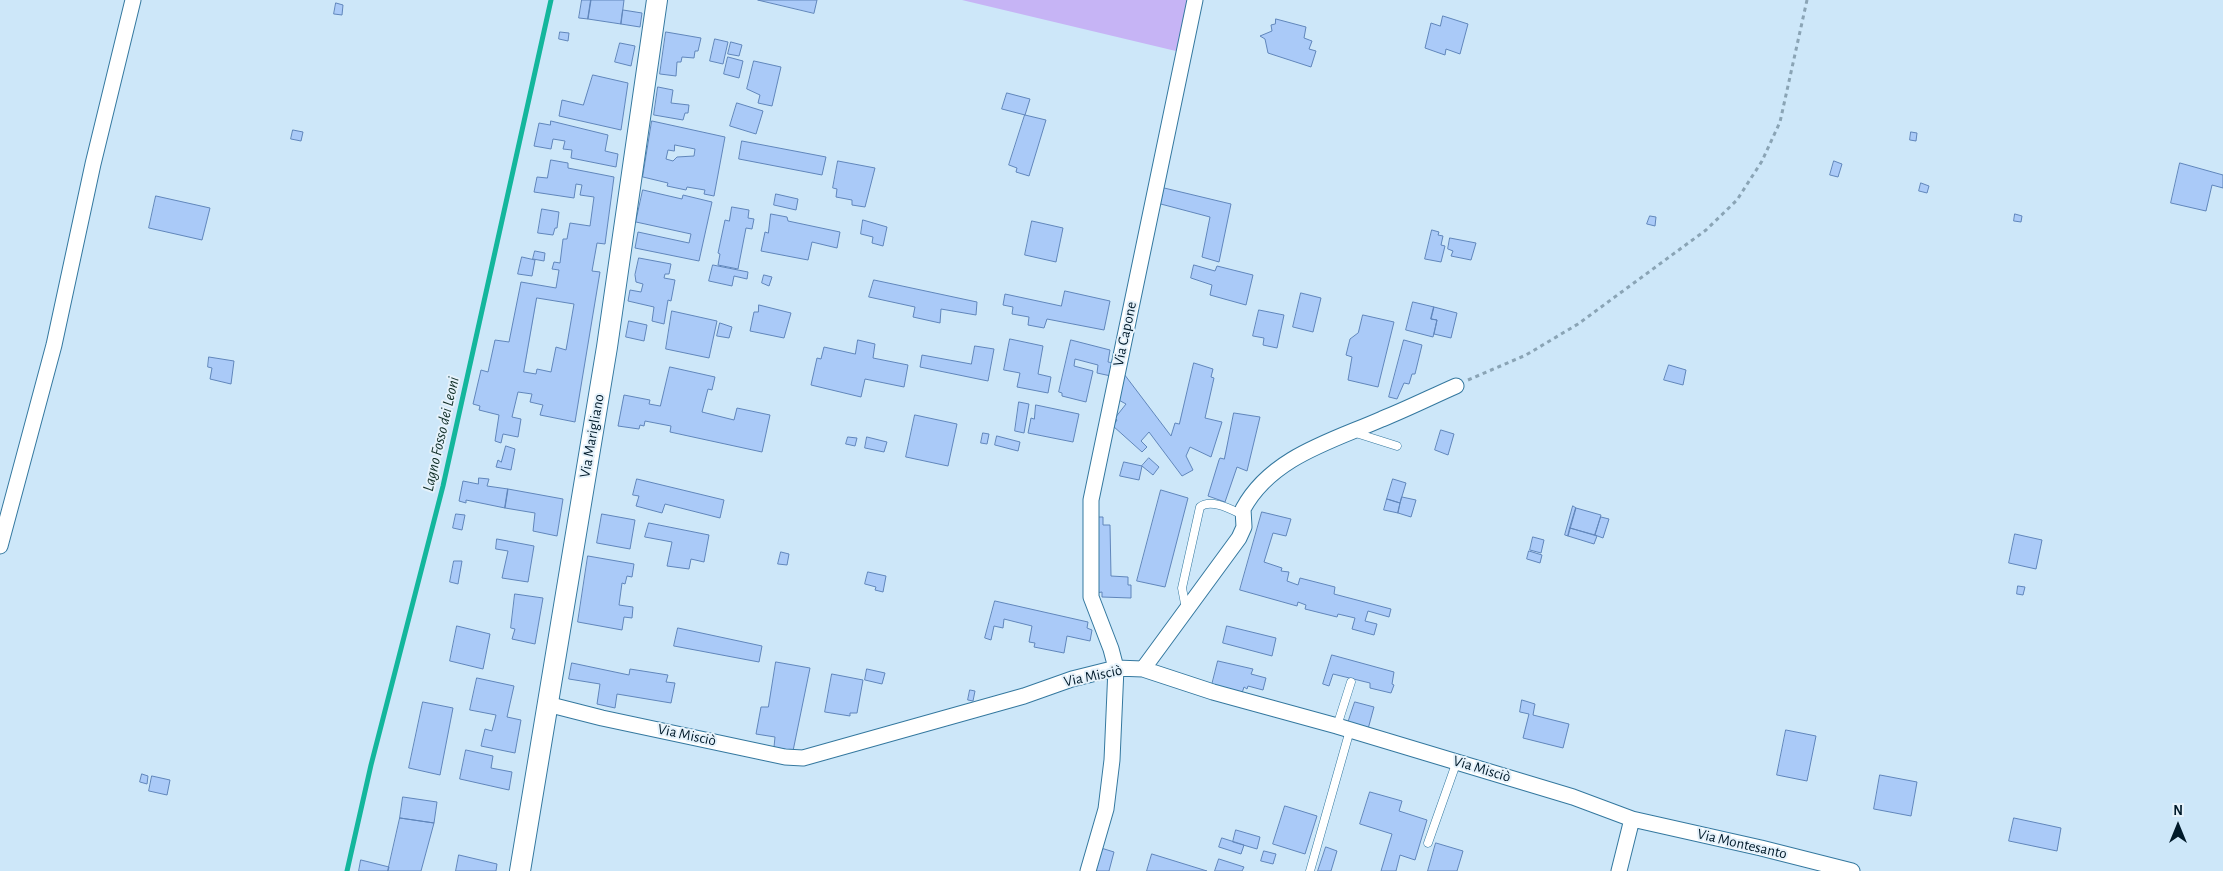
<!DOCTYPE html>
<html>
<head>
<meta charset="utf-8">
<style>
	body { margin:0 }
	#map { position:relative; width:2223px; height:871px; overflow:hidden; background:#cde7f9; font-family:"Alegreya Sans",sans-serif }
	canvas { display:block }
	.north { position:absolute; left:2153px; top:801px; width:50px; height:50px; -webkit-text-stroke:4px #e5f2fb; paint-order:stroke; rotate:0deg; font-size:14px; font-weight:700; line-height:20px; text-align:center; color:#001a2a }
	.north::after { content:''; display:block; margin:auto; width:18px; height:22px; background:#001a2a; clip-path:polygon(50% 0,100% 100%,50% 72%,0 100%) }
</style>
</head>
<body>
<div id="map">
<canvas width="2223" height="871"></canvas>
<div class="north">N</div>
</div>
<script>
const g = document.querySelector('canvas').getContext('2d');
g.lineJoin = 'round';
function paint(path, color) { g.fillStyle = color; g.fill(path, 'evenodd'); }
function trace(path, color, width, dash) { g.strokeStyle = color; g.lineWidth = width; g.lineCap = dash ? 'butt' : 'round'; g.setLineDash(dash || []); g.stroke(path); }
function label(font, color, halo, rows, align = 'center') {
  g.font = font + ' "Alegreya Sans",sans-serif'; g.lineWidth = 4; g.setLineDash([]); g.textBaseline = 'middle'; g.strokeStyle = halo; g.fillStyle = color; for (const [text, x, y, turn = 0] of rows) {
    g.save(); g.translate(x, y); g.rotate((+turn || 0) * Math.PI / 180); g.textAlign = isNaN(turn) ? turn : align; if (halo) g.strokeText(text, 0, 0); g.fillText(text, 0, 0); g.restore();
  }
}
paint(new Path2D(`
	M962,0H1190L1180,52Z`), '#c6b4f5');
trace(new Path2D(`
	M347,871L371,765L443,486L551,0`), '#13b69c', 5);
const building = new Path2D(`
	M582,0H591L588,19L579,18Z
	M591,0H624L621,24L588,19Z
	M758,0H817L814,13Z
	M336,3L343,5L342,15L334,14Z
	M623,10L642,13L640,27L621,24Z
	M1443,16L1468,24L1460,54L1446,49L1445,55L1425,48L1431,23L1440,26Z
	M1276,19L1306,27L1304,38L1312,41L1309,49L1316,51L1311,67L1268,53L1265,39L1260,36L1272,31L1271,25L1275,24Z
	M560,32L569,33L568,41L559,39Z
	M666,32L701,38L698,51H695L694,58L682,57L681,62H677L676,76L660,74Z
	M715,39L728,42L723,64L710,61Z
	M731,42L742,45L739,56L728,54Z
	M620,43L635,46L631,66L615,62Z
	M728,57L743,61L739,78L724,74Z
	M754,61L781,67L772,106L758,103L760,95L747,89Z
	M593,75L628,83L621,130L559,116L562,100L583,105Z
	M658,87L673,90L671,103L689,105L688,113H685L683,120L654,115Z
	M1007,93L1030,99L1025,115L1002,109Z
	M737,103L763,111L756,134L730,126Z
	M1025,115L1046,120L1029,176L1016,172L1017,168L1009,165Z
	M551,121L608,135L605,151L618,154L616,167L571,158L572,150L563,149L565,141L553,139L551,149L534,146L539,123L550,125Z
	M652,121L725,137L714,196L704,194L705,190L687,187L686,190L667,186L668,183L643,177ZM675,145L695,149L694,156L677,157L673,161L666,159L668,150L674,151Z
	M293,130L303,132L301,141L291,139Z
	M1911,132L1917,133L1916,141L1910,140Z
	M742,141L826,157L822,175L739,159Z
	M551,160L568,163V168L614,177L605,244L597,243L592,271L600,272L575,422L540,415L543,405L530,402L532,394L518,392L512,417L521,419L518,437L503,434L501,443L495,441L499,415L479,410L480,406L473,404L481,370L488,372L495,340L509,342L521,282L556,288L559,270L552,269L554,262L560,263L563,239H567L570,223L590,226L594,197L580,195L582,185L576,184L574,198L534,192L537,177L547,178ZM537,298L574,304L566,350L556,347L551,372L537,369L536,374L524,372Z
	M838,161L875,168L865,207L852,205V200L836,197L837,189L833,188Z
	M1834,161L1842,164L1838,177L1830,175Z
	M2180,163L2223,175V188L2212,185L2206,211L2171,203Z
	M1921,183L1929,186L1927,193L1919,191Z
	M1160,187L1231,204L1219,262L1202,257L1210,217L1157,203Z
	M643,190L682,199L683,195L712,202L699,261L635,248L638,232L689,243L691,234L636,222Z
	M776,194L798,199L796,210L774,205Z
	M156,196L210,208L202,240L149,228Z
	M732,207L749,210L748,218L754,219L752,229L746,228L738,269L718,265L720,254L718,253L725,220L729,221Z
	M542,209L559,212L557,228H555L553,235L538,233Z
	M771,214L787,217L788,221L840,232L837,248L812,242L808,260L761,251L765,232L768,233Z
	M2015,214L2022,216L2021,222L2014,221Z
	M1650,216L1656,217L1655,226L1647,224Z
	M863,220L887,227L883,246L872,243L873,237L861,234Z
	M1032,221L1063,228L1056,262L1025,255Z
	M1432,230L1439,232L1438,235L1443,236L1441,245L1445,246L1441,262L1425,259Z
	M1450,238L1476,243L1471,260L1451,256L1453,251L1448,249Z
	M535,251L545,253L544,261L533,259Z
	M522,257L535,260L532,276L518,274Z
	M639,258L671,264L669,274H665L664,278L675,280L671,301L668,300L664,324L652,321L654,307L628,301L630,290L641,292L643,284L636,282L635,275Z
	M713,265L748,272L747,279L734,276L732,286L709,281Z
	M1194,265L1215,271L1217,266L1253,275L1246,305L1210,295L1212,285L1191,278Z
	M764,275L772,277L769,286L762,283Z
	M874,280L977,302L976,315L941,309L940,323L913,317L915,307L869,297Z
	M1065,291L1110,301L1104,330L1047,319L1044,328L1028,325L1029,317L1012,314L1013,307L1003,305L1005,294L1061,306Z
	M1301,293L1321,298L1313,332L1293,327Z
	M1413,302L1434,307L1431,319L1437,320L1433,337L1406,330Z
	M759,305L791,313L784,338L750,331L754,312H758Z
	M1434,307L1457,313L1451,338L1434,334L1437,320L1431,319Z
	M1259,310L1284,315L1277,348L1263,345L1264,338L1253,336Z
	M672,311L717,321L709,358L666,349Z
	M1363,315L1394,322L1378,387L1348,380L1352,357L1346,355L1350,339L1358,333Z
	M629,321L647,325L644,341L626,337Z
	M720,323L732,327L729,338L717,336Z
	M1010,339L1043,346L1038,374L1051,377L1048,393L1017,387L1020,373L1004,370Z
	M858,340L875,344L873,358L908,365L904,387L865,379L861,397L811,385L817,358L821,359L824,347L855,354Z
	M1071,340L1110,350L1108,362L1114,363L1111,376L1097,373L1098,365L1075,359L1074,366L1093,371L1086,402L1062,396V393L1059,392Z
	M1404,340L1422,345L1415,374H1412L1409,384L1404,383L1397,399L1389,397Z
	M975,346L994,349L988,381L920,367L922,355L971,364Z
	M209,357L234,361L231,384L210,379L212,368L208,367Z
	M1194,363L1213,369L1211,377L1214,378L1205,418L1222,422L1211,457L1190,447L1186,456L1193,470L1182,476L1149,432L1141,441L1147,447L1142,452L1113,426L1117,420L1115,418L1126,404L1115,398L1121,370L1171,436L1175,423L1179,424Z
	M1669,365L1686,370L1683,385L1664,380Z
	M670,367L715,377L712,390L708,389L702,412L734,420L737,408L770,415L762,452L670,432L671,426L645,421L644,426L640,425L639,429L618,426L624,395L650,400L649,404L660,406Z
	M1019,402L1029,404L1024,433L1015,431Z
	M1036,405L1079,414L1073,442L1028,433L1031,418L1034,419Z
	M1234,413L1260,417L1247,471L1237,467L1225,502L1208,496L1219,460L1220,458L1224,459Z
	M915,415L957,424L948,466L906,457Z
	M1441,430L1454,434L1448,455L1435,450Z
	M983,433L989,434L987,444L981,443Z
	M997,436L1020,442L1018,451L995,445Z
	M848,437L857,438L855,446L846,444Z
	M867,437L887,442L884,452L865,448Z
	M506,446L515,449L511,470L496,467L498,460L501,462Z
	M1149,458L1159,467L1153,475L1142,466Z
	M1124,462L1142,466L1139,480L1120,476Z
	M479,478L489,479L487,486L508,489L505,508L466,500V503L459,501L463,481L478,484Z
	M637,479L724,500L720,518L665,504L662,513L636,506L639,496L633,495Z
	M1393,479L1406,483L1400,503L1387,499Z
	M508,489L563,499L557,536L533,531L535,513L505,508Z
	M1161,490L1188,498L1165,587L1137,581Z
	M1402,497L1416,500L1411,517L1398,513Z
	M1387,499L1400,503L1398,513L1384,510Z
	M1573,506L1576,508L1568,536L1565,535Z
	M1576,508L1601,515L1595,535L1570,528Z
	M1262,512L1291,519L1286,536L1273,533L1264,562L1282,568L1281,571L1289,572L1287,581L1298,585L1300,578L1335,587L1334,594L1391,609L1389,617L1368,611L1365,621L1377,624L1374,635L1352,629L1355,618L1338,614L1337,617L1305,609L1306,605L1298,602L1297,606L1240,590Z
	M456,514L465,515L462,530L453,528Z
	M602,514L635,520L630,549L597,543Z
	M1096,517H1103V525H1110L1111,576L1128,577V585H1131V598L1102,597V592L1096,593Z
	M1601,517L1609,519L1603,538L1595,535Z
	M649,523L709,535L704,562L691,559L689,569L667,566L672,542L645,537Z
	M1570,528L1597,536L1594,544L1568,536Z
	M2015,534L2042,540L2036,569L2009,563Z
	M1533,537L1544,540L1541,553L1530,550Z
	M497,539L534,546L528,582L502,578L508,551L496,549Z
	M1529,551L1542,555L1540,563L1527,559Z
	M781,552L789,554L787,565L778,564Z
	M588,556L634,564L632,577L627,576L625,584L622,583L619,605L633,607L632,618L624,617L622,630L578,622Z
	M454,561H462L458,584L450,582Z
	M868,572L886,576L883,592L875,590L876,587L865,584Z
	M2018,586L2025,587L2023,595L2017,594Z
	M515,594L543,598L535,644L512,639L515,629L511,628Z
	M995,601L1088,622L1087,628L1092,630L1090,641L1067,636L1064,653L1034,647L1035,643L1029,642L1032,626L1004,619L1003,628L994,626L991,640L985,638Z
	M457,626L490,634L483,669L450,661Z
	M1227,626L1276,638L1272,656L1223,643Z
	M678,628L762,646L759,662L674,646Z
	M1332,655L1394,672L1392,684L1394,685L1391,693L1370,688V683L1333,674L1329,686L1323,684Z
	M1218,661L1253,669L1251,674L1266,678L1263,690L1248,686L1247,689L1244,687L1242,693L1212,685Z
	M776,662L810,668L793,751L774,747L775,737L756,734L761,707H768Z
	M572,663L629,675L630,669L668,675L666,682L675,683L671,703L617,694L615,708L597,704L600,684L569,679Z
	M867,669L885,673L882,684L865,680Z
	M832,674L863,680L857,713H850V716L825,712Z
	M477,678L514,686L507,717L521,720L515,753L481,746L485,729L492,731L496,715L470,710Z
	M970,690L975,691L973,701L968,700Z
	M1522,700L1535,704L1533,715L1569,724L1563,748L1523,738L1529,714L1520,712Z
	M423,702L453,708L440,775L409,768Z
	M1355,702L1374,707L1368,729L1348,723Z
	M1786,730L1816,736L1807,781L1777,775Z
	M466,750L493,756L491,768L512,772L509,790L460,779Z
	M142,774L148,776L147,784L140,782Z
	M1880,775L1917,782L1911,816L1874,809Z
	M152,776L170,780L167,795L149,791Z
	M1370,792L1402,801L1399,811L1427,820L1415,860L1400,855L1396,871H1381L1392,834L1360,824Z
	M403,797L437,802L434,823L400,818Z
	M1285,806L1317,816L1305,854L1273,844Z
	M400,818L434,823L421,871H388Z
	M2014,818L2061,828L2057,851L2009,841Z
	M1236,830L1260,837L1257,849L1233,842Z
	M1222,838L1244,845L1241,854L1219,847Z
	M1436,843L1463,851L1457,871H1428Z
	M1326,847L1337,851L1331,871H1318Z
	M1101,848L1114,852L1109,871H1094Z
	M1264,851L1276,854L1273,864L1261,861Z
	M1152,854L1207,871H1147Z
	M459,855L497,864L496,871H456Z
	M1219,859L1244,867L1242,871H1215Z
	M361,860L389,867L388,871H359Z`);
paint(building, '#aacaf8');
trace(building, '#6086bb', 1);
const lane = new Path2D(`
	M1357,429L1359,434L1397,446
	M1186,609L1182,588L1200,507C1211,498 1232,510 1243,515
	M1337,726L1351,682
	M1428,843L1457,761
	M1310,871L1350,730`);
const street = new Path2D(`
	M0,546L54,345L93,164L133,0
	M1143,669L1239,538L1244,527L1243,509C1271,457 1332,441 1382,419C1407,409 1431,397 1456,386
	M547,704L602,718L785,757L803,758L1024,696L1072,679L1116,668L1143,669L1213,692L1337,726L1573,797L1632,819L1761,848L1852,871
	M1088,871L1106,809L1112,760L1116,668L1111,649L1091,597V500L1195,0
	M1619,871L1632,819`);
const secondary = new Path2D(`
	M520,871L607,347L657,0`);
trace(lane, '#34789f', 9);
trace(street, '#34789f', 17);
trace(secondary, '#34789f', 22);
trace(new Path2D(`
	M1468,380L1526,355L1578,324L1706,230L1737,200L1762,161L1780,122L1807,0`), '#8aa4b5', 3, [4, 4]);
trace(lane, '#fff', 8);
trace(street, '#fff', 15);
trace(secondary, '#fff', 20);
label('15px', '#001a2a', '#e5f2fb', [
	["Via Capone",1125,334,-78],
	["Via Marigliano",592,436,-80],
	["Via Misciò",1093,676,-12],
	["Via Misciò",687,735,12],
	["Via Misciò",1482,769,17],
	["Via Montesanto",1742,844,13]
]);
label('italic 16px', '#112f28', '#e5f2fb', [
	["Lagno Fosso dei Leoni",441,434,-77]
]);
</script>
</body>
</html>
